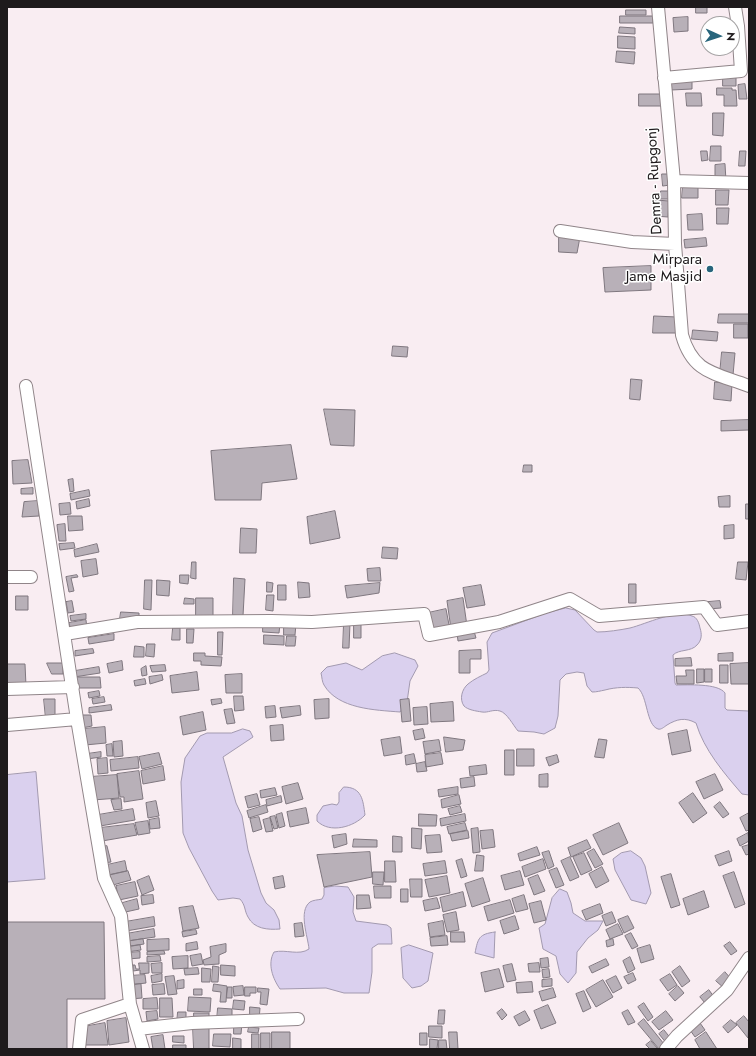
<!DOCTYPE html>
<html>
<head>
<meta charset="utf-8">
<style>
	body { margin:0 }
	#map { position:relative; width:756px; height:1056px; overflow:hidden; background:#f9edf2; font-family:Jost,sans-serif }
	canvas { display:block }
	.frame { position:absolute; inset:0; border:8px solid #1e1a1c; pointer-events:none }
	.north { position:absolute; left:700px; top:16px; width:40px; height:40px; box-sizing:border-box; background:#fff; border:1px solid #a5a3a4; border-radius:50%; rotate:93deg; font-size:11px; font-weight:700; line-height:16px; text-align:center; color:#1e1a1c }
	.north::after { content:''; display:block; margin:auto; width:14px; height:18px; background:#28657c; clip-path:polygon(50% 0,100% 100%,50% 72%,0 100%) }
</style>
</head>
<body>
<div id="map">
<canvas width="756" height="1056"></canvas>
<div class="frame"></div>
<div class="north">N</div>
</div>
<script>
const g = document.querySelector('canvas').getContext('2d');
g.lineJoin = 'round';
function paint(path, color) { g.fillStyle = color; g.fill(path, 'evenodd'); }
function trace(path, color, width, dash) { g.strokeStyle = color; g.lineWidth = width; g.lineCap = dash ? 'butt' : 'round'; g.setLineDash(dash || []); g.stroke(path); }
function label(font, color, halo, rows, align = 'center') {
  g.font = font + ' Jost,sans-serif'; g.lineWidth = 3; g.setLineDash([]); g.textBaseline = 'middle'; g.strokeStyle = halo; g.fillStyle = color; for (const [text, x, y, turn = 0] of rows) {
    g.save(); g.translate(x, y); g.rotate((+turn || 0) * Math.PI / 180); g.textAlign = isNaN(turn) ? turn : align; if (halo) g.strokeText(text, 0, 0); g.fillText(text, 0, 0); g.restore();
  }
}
const water = new Path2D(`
	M566,608L575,610L594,630L597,632C607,632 620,630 630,628C646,624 676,609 692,616C697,617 699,623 700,628C702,634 702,640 697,645C691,652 679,649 673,655L675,683L676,685C687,685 718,683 725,693V708L727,710L749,711V795L742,794C724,773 704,750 696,723C685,717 677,719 667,725C664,727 661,730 658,729C646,725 648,697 638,688C627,687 616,687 605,690C600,691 597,692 592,692L587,686L584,673L577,672L566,674L560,680L558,716L555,728L544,734L534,732L518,731C513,725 507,713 500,711C493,709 488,713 482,712C476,711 468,710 464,706C459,699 462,689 468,684C474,679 481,676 487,673L489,670L487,642L492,633L546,613Z
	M395,653L415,660L418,666L410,681L407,702L400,712C375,710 338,709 324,685C322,682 322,677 321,673L327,667L346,663L362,670L382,656Z
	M243,729L250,731L253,737L223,757L236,803L242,816L248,850L261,893L266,903L274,910L279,920L280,929C268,930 254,929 248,917C244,910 246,906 240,899L233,898L218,900L212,891L189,848L183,833L181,782L185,758L200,736L207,733H231Z
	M36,772L45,879L7,882V775Z
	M344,787C362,787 363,800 365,815C354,827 330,834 317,821V815L323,806L332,804L337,805L339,802V793Z
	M631,851L641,858L645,866L651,893L646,904L631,900L615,870L613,859L621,853Z
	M335,886L348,887L354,897L353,912L356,921L387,925L391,928L392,944H378L372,948V972L369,993H344L326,988L280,989C273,979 267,964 274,952C286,949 299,956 309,949C308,937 298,911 310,902C313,900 318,900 322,899L324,895V888Z
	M560,889L567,892L571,903L573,913L585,921H603L598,930L588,938L577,952L576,973L568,983L560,974L556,956L543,949L539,928L545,924L552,898Z
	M495,932L494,958L475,953C478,938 479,934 495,932Z
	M409,945L433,953L428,981L421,986L412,988L403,978L401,948Z`);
paint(water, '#dad0ee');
trace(water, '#a299af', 1);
const building = new Path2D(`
	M696,7H707V13H696Z
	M626,10H646V15H626Z
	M620,16H653V23H620Z
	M688,17V31L674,32L673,18Z
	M620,27L635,28V34L619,33Z
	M618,36L635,37V49L618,48Z
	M617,51L635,52L634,64L616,62Z
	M723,76H736V86H723Z
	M671,81H692V89L671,90Z
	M745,84L747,99H739L738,85Z
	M717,88H732V90H736L737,106H724V95H717Z
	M686,93H701L702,106H687Z
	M639,94H661V106H639Z
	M713,113H724L723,136L713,135Z
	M711,146H721V161H710Z
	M701,151H707L708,160L702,161Z
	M740,151H746L745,166H739Z
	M725,164L726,181H715V165Z
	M662,174H669L670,185L663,186Z
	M683,186H698V198H682Z
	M716,190H729L728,205H716Z
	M661,191H670V199H660Z
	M656,200L669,201L668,217L655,216Z
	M717,208H729L728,224H717Z
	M702,214L703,230H688L687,215Z
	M559,235L580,237L577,253L559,252Z
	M706,238L707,246L685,248L684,240Z
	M651,266V290L605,292L603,268Z
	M719,314H749V323H718Z
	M654,316L677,317V333H653Z
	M734,324H748V338H734Z
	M693,330L718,332L717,341L692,339Z
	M393,346L408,347L407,357L392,356Z
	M722,352L735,353L733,375L720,374Z
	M631,379L642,380L640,400L630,399Z
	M715,382L732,384L731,401L714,399Z
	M324,409L355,410L354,446L331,445Z
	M749,420V430L721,431V421Z
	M291,445L297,479L262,483L261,500H215L211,451Z
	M28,460L32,483L13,484L12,461Z
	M524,465H532V472H523Z
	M73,479L74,491L70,492L68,480Z
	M33,488V494H21V489Z
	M89,490L90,496L71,500L70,494Z
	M730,496V507H719L718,497Z
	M89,499L90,506L77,509L76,502Z
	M38,501L39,516L22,517L24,502Z
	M70,503L71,514L60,515L59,504Z
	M746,504H749V519H746Z
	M335,511L340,538L310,544L307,517Z
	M68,516H82L83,530L69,531Z
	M65,524L66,541H59L57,525Z
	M734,525V538L724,539V526Z
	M241,528L257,529L256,553H240Z
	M74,543L75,548L60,550L59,544Z
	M97,544L99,552L75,557L74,550Z
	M383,547L398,548L397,559L382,558Z
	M96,559L98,574L83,577L81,561Z
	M192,562H196V579L191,578Z
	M738,562H748L746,580L736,579Z
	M380,568L381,581H368L367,569Z
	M77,575L78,577L71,578L74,591L69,592L66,577Z
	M180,575H189L188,584L180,583Z
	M234,578L245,579L243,616L233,615Z
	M145,580H152L151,610L144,609Z
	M157,580L170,581L169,596L157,595Z
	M267,582L273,583L272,592H267Z
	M298,582L309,583L310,597L299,598Z
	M380,583L379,593L347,598L345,586Z
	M629,584H636V603H629Z
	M278,585H286V600H278Z
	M481,585L485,605L467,608L463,588Z
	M267,595H274L273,611L266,610Z
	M16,596H28V610H16Z
	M185,598L194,599V604H184Z
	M196,598H213V616H196Z
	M463,598L467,626L451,629L447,601Z
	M72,601L74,612L68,613L66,602Z
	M720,601L721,608L708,609V602Z
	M446,609L450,630L431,633L428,613Z
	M121,612L139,613V620L120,619Z
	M86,614V619L71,621L70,616Z
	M86,620L87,629L71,631L69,623Z
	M354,622H361V638H354Z
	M263,623L280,624L279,633L263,632Z
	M344,623H350L349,648H343Z
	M284,624H296L295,635H284Z
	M173,628H180V640H172Z
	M187,629H194L193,643H187Z
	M474,631L476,638L458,641L457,633Z
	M218,632H223L222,655H218Z
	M114,634V640L89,644L88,638Z
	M264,635L284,636V645L264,644Z
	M287,636H296L295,646H286Z
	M147,644H155L154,657L146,656Z
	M135,646L144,647V657H134Z
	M93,649L94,653L75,656V651Z
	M481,650V659H470V673H459V651Z
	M194,653H205V656L222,657L221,666L201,665V661H194Z
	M733,653V661H718V654Z
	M691,658L692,666H675V659Z
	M122,661L123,670L109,673L107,664Z
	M47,663H63V674H52Z
	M749,663V684H731L730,664Z
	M7,664H25L26,686L7,687Z
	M165,665L166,671L152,672L150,666Z
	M720,665H728V683H720Z
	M146,666L147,675L142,676L141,669Z
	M99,667L100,673L74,677L75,671Z
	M697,669H704V682L697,683Z
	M705,669H712V682H705Z
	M686,670H694V684H677L676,676H686Z
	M197,672L199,690L172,693L170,676Z
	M242,674V693H226L225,675Z
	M162,675L163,680L150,684L149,677Z
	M76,677H100L101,688H76Z
	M145,679L146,684L135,686L134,681Z
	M99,691L100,696L89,698L88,693Z
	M234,696H243L244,710L235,711Z
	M104,697L105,702L93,704L92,699Z
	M44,699H55V716L46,719Z
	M221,699L222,703L212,705L211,700Z
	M329,699V718L315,719L314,700Z
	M409,699L411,721L402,722L400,700Z
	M453,702L454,721L431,722L430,704Z
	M111,705L112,710L89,713V708Z
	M275,706L276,717L266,718L265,707Z
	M300,706L301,715L282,718L280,708Z
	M427,707L428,724L414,725L413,708Z
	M232,709L235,723L227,724L224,710Z
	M203,712L206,730L183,735L180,717Z
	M80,715H91L92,726L82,728Z
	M283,725L284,740L271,741L270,726Z
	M105,727L106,743L85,745L83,729Z
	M423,729L425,738L415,740L413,731Z
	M687,730L691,751L672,755L668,734Z
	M400,737L402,753L384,756L381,740Z
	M444,737L465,740L463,750L446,752Z
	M599,739L607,740L604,758L595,757Z
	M439,740L441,751L425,754L423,742Z
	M122,741L123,756L114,757L113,742Z
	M112,744L113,756H107L106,745Z
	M517,749H534V766H517Z
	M505,750H514V775H505Z
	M101,752V757L87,759V754Z
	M159,753L162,764L142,769L139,757Z
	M441,753L443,764L426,767L425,755Z
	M414,754L416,763L406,765L405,756Z
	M557,755L559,762L549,766L546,758Z
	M138,757L139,768L111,771L110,760Z
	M107,758L108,773L98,774L97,759Z
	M425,762L427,771L417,772L416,764Z
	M486,765L487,774L470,776L469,767Z
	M163,766L165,780L143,784L141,771Z
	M139,771L143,799L124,802V797H120L117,774Z
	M548,774V787H539V775Z
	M715,774L723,790L704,799L696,782Z
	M117,775L119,798L93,800L90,777Z
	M474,777L475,786L461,788L460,779Z
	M298,783L303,799L286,804L282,787Z
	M458,787V794L439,797L438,790Z
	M275,788L277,795L261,798L260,791Z
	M693,793L707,813L693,823L679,803Z
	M257,794L260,805L248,808L245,797Z
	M459,795L461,804L442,808L441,800Z
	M281,796L282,802L267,806L266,800Z
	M121,799L122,809L114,810L111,800Z
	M156,801L159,816L148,818L146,803Z
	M720,802L729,814L723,818L714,807Z
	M266,805L268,812L249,818L247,811Z
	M460,806L462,812L450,815L448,809Z
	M306,808L309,823L290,827L287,812Z
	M133,809L135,820L100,826L98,815Z
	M282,813L285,826L279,828L276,815Z
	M749,813V830L746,831L740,818Z
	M419,814L437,815L436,826H419Z
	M465,814L466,821L441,826L440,819Z
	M275,816L278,828L274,829L270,817Z
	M259,817L262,829L253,832L250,819Z
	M159,818L160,828L150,829L149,820Z
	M270,818L273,831L266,832L263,820Z
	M148,821L150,833L138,835L135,823Z
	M465,823L467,830L449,834L447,827Z
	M619,823L628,843L603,855L593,835Z
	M134,824L137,835L102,841L100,828Z
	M412,828L422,829L421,849L412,848Z
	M478,828L480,852L473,853L471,829Z
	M493,830L495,847L482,849L480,831Z
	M468,831L469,838L452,841L450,834Z
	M748,833L749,841L740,846L737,839Z
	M346,834L347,844L334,848L332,836Z
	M440,835L442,852L427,853L425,836Z
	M393,836L402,837V852H393Z
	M354,839L377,840V847H353Z
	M587,840L591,848L571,857L568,848Z
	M749,845V854L746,855L742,847Z
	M107,846L111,862L104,863L101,847Z
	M537,847L540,855L520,861L518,854Z
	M594,849L603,864L595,868L587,853Z
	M549,851L554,866L548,869L542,853Z
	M729,851L732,861L719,866L715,856Z
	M370,852L372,877L324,887L317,855Z
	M584,853L592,870L581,875L573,857Z
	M477,855L484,856L483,871H475Z
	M570,857L579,877L570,881L561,861Z
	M462,859L467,876L461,878L456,861Z
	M543,859L546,869L525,877L522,867Z
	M125,861L127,871L109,875L107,865Z
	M385,861H395L396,882H385Z
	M445,861L447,873L425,876L423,864Z
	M602,867L609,881L596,888L589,874Z
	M557,868L564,885L556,888L549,871Z
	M128,871L131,880L113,885L110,875Z
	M520,871L524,885L505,890L501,876Z
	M373,872H384L383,885L373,884Z
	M734,872L745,904L735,908L723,876Z
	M671,874L680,905L671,908L661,877Z
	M538,875L545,891L534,895L528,879Z
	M149,876L154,890L142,895L137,881Z
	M283,876L285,887L275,889L273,878Z
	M447,876L450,893L429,897L425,880Z
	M483,878L490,901L472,907L465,884Z
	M410,879H422V897H411Z
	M135,882L138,896L119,900L116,886Z
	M374,886H391V898H375Z
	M401,889H408V902H401Z
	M704,891L709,907L688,915L683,899Z
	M463,892L466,906L443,912L440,898Z
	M153,895L154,903L142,905L141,896Z
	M357,895H369L371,908L357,909Z
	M524,895L528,909L516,912L512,899Z
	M437,898L440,908L425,911L423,901Z
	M137,899L139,909L121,913L119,904Z
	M510,900L514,913L488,921L484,907Z
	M541,901L546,920L534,923L529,904Z
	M600,904L603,913L586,920L582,911Z
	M193,906L199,928L183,931L179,908Z
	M456,912L459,930L447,932L443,915Z
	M612,912L616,922L606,926L602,916Z
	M515,916L519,929L504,934L500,921Z
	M628,916L634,928L624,933L618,920Z
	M154,917L155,926L126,931L125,922Z
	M443,921L445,935L430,937L428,924Z
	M7,922H104L105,999H67V1049H7Z
	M302,923L304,936L295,937L294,924Z
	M618,924L623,934L610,939L606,930Z
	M154,929L155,937L127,941L126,934Z
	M196,930L197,934L183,937L182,932Z
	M451,932H464L465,942H451Z
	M631,933L638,946L632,949L625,936Z
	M447,936L448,945L431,946L430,938Z
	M143,939L144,944L126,947L125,942Z
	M169,939V950L147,951V940Z
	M613,939L614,945L607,947L606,941Z
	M197,942L198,949L186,951V944Z
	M730,942L737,951L731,955L724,946Z
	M226,944V952L219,955V964L204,965L203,960L211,957L210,947Z
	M140,945L141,950L127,952L126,947Z
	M650,945L654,959L641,963L637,949Z
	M164,951L165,954L147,955V952Z
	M140,952V958L128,959V953Z
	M201,954L203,964L192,966L190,956Z
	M160,956L161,961L147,962V957Z
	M188,956V968L173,969L172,957Z
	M630,957L635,969L628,973L623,961Z
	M548,958L549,967L541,968L540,959Z
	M606,959L609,965L592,973L589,967Z
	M139,963H149V973L140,974V970L133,971V965H135L136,969H139Z
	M162,963V973H152L151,964Z
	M539,963L540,972H529L528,964Z
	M512,964L516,980L507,982L503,966Z
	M221,965L235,966V976L221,975Z
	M213,966L219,967L218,982H212Z
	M680,966L690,981L682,987L672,972Z
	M198,968L199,974L185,975L184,969Z
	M202,968L211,969L210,982H202Z
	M499,969L504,987L485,992L481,973Z
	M549,969L550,977L543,978L542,970Z
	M725,972L733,981L725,989L716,981Z
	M633,973L636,980L628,984L624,977Z
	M162,974V981L152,983L151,976Z
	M670,974L677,985L668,991L660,980Z
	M145,975L146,983L129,985L128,976Z
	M174,976L177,994L168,995L165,977Z
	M616,976L622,988L613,993L606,981Z
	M552,979V986L542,987V980Z
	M184,980V988L177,989V981Z
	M603,980L613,997L596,1007L586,990Z
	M532,982L533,992L517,993L516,983Z
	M141,984L142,998L130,999L129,985Z
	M164,984L165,994L153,995L152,985Z
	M214,984L227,986L226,1002H220L221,992L213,991Z
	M243,986L244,995L234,996L233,987Z
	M678,986L684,993L675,1001L669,994Z
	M228,987H232V998H227Z
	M245,987H256V993H250V996H245Z
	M258,988L269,989L267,1005L260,1004L261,992H258Z
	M553,988L556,997L542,1001L539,992Z
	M194,989H202V995H194Z
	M709,990L717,1001L709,1008L700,997Z
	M584,991L591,1008L583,1012L576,994Z
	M189,997L211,998L210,1012L188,1011Z
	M157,998L158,1009H143V999Z
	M160,998H172L173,1017H160Z
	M234,1000L245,1001L244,1010L233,1009Z
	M644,1003L653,1017L648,1021L638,1007Z
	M548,1005L556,1023L541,1029L534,1011Z
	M250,1007L260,1008L259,1020L250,1019Z
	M218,1008L232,1009V1020H217Z
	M502,1009L507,1015L502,1020L497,1013Z
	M439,1010H445L444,1024H438Z
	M628,1010L635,1022L628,1025L622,1013Z
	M157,1011L158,1019L147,1021L146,1012Z
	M525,1011L530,1020L519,1026L514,1017Z
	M666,1011L673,1020L659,1030L652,1022Z
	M178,1012H186V1022L177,1023Z
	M194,1013H209V1021H194Z
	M744,1016L749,1022L748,1038L736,1023Z
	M126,1018L129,1042L109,1045L107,1021Z
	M644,1019L664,1044L659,1049L638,1024Z
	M731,1020L737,1025L728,1033L723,1027Z
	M105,1023L108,1045H83V1027Z
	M234,1023H242L241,1034H234Z
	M700,1023L705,1030L695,1037L690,1030Z
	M429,1026H442V1038L429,1037Z
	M193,1027H209V1049H194Z
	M249,1027L259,1028L258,1033L248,1032Z
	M664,1030L672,1040L667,1044L659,1034Z
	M272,1032H290V1049H272Z
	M449,1032H457L458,1049H450Z
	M706,1032L717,1049H700L695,1040Z
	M261,1033H270V1049H261Z
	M420,1033H427V1045H420Z
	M214,1034H231L230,1047L213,1046Z
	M252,1034H259V1049H252Z
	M163,1035L165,1049H153L151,1037Z
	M173,1036H184V1043L173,1042Z
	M233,1038L241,1039V1049H233Z
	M430,1039L438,1040L437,1049H430Z
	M439,1040H446L447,1049H439Z
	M651,1041L658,1049H650L646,1045Z
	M173,1045H186V1049H173Z`);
paint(building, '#b8b0b8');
trace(building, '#7f777f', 1);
const minor = new Path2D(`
	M658,7L674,181L675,244L682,335C693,374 716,373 749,386
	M664,78L741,71L738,26L735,7
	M674,181L749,183
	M560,231L632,242L675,244
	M26,386L77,719L104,878L121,916L130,1004L82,1020L79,1049
	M7,577H31
	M65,634L137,622L271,621L312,622L424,614L429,635L499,622L570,599L599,616L704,607L717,625L749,621
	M7,689L73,687
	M7,725L77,719
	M130,1004L143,1049
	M138,1029L192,1023L298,1019
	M666,1049L677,1036L727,990L749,958`);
trace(minor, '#908589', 14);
trace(minor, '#fff', 12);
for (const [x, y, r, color] of [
	[710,269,4,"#28657c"]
]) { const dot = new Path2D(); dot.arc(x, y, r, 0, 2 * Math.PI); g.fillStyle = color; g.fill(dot); trace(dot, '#fff', 1.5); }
label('15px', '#1e1a1c', '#fff', [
	["Demra - Rupgonj",655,181,-93]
]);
label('15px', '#1e1a1c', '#fff', [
	["Mirpara",702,260],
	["Jame Masjid",702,277]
], 'right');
</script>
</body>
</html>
